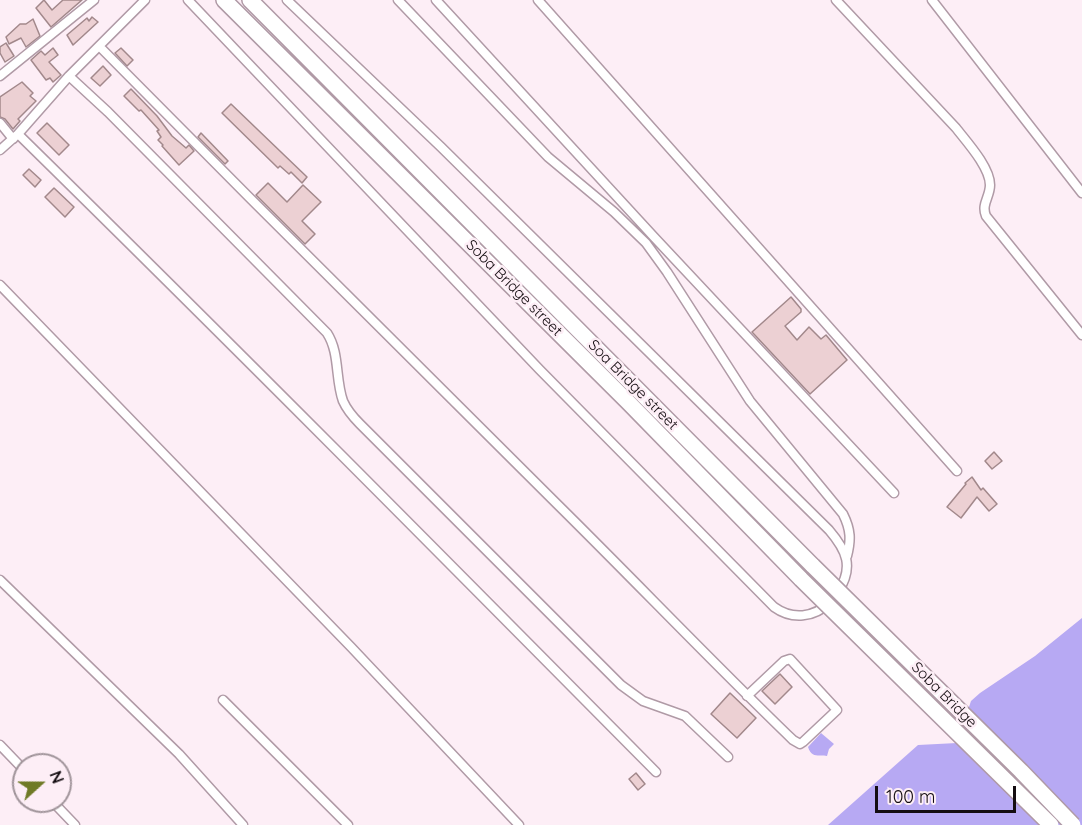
<!DOCTYPE html>
<html>
<head>
<meta charset="utf-8">
<style>
	body { margin:0 }
	#map { position:relative; width:1082px; height:825px; overflow:hidden; background:#fdeef6; font-family:Quicksand,sans-serif }
	canvas { display:block }
	.north { position:absolute; left:12px; top:753px; width:60px; height:60px; box-sizing:border-box; background:#fdeef6; border:2px solid #a0949a; border-radius:50%; rotate:69deg; font-size:16px; font-weight:700; line-height:24px; text-align:center; color:#140d11 }
	.north::after { content:''; display:block; margin:auto; width:21px; height:27px; background:#6f7a26; clip-path:polygon(50% 0,100% 100%,50% 72%,0 100%) }
	.scale { position:absolute; left:875px; top:786px; width:141px; height:27px; box-sizing:border-box; border:3px solid #140d11; border-top:0; padding-left:8px; font-size:18px; line-height:21px; white-space:nowrap; color:#140d11; -webkit-text-stroke:4px #fdeef6; paint-order:stroke }
</style>
</head>
<body>
<div id="map">
<canvas width="1082" height="825"></canvas>
<div class="north">N</div>
<div class="scale">100 m</div>
</div>
<script>
const g = document.querySelector('canvas').getContext('2d');
g.lineJoin = 'round';
function paint(path, color) { g.fillStyle = color; g.fill(path, 'evenodd'); }
function trace(path, color, width, dash) { g.strokeStyle = color; g.lineWidth = width; g.lineCap = dash ? 'butt' : 'round'; g.setLineDash(dash || []); g.stroke(path); }
function label(font, color, halo, rows, align = 'center') {
  g.font = font + ' Quicksand,sans-serif'; g.lineWidth = 5; g.setLineDash([]); g.textBaseline = 'middle'; g.strokeStyle = halo; g.fillStyle = color; for (const [text, x, y, turn = 0] of rows) {
    g.save(); g.translate(x, y); g.rotate((+turn || 0) * Math.PI / 180); g.textAlign = isNaN(turn) ? turn : align; if (halo) g.strokeText(text, 0, 0); g.fillText(text, 0, 0); g.restore();
  }
}
paint(new Path2D(`
	M1082,618V825H828L918,745L957,743L971,701L980,693L1035,656Z
	M821,733L834,744L829,749L827,756C819,754 812,759 808,747Z`), '#b7a9f3');
const building = new Path2D(`
	M44,0L52,10L63,0H82L51,27L36,8Z
	M92,17L98,22L73,45L67,35L87,18L89,21Z
	M33,19L40,36L26,47L21,38L9,44L6,37L20,24H26Z
	M6,43L14,56L5,62L0,53V47Z
	M53,48L58,55L49,62L61,75L53,82L50,78L46,80L31,60L41,51L45,55Z
	M121,48L133,60L127,66L115,53Z
	M103,66L111,75L100,86L91,78Z
	M22,82L33,93L30,96L36,101L18,119L20,121L13,129L5,119L0,117V97Z
	M131,89L157,116L172,136L186,148L189,145L194,151L179,165L162,146L163,145L158,140L161,137L157,131L159,130L141,110L139,111L124,96Z
	M231,104L307,177L302,183L291,172L289,174L280,166L278,168L222,113Z
	M47,123L69,145L59,155L37,133Z
	M201,133L228,161L225,164L198,137Z
	M29,169L41,180L35,187L23,175Z
	M268,183L287,202L303,185L321,202L302,221L315,234L305,244L256,195Z
	M54,188L74,207L65,217L45,197Z
	M791,297L801,309V312L785,326L797,340L809,327L821,339L826,335L847,360L810,394L752,332Z
	M994,452L1002,461L992,469L985,461Z
	M972,477L981,490L983,488L997,504L989,511L977,497L961,518L947,507L966,484L965,483Z
	M780,674L792,687L775,704L762,691Z
	M730,693L756,718L737,738L711,714Z
	M636,773L645,784L638,790L629,779Z`);
paint(building, '#ecd0d3');
trace(building, '#a2888b', 1.5);
const street = new Path2D(`
	M188,0L540,370L774,607C792,620 814,618 830,602
	M287,0L441,147L829,530C847,551 854,567 838,592
	M398,0L548,157L614,212L646,243L667,272L750,401L843,514C851,530 851,540 847,556
	M436,0L654,237L894,493
	M538,0L957,471
	M836,0L956,128C966,141 990,167 990,185C990,197 981,204 986,216L1082,335
	M932,0L1082,193
	M100,47C251,200 404,352 556,503C636,582 713,663 793,740L800,744L803,742L837,710L790,659L784,661L747,696
	M0,76L94,0
	M69,76L108,112L327,333C340,353 335,379 343,401C347,410 353,417 360,424L621,685L643,701L685,716L728,757
	M0,123L13,139
	M18,134C233,345 444,558 656,772
	M0,150L18,134L69,76L145,0
	M0,285L351,647L519,825
	M0,580L179,754L243,825
	M223,700L348,825
	M0,745L24,770
	M52,801L75,825`);
const highway = new Path2D(`
	M224,0L629,403L801,579
	M250,0L813,566`);
trace(street, '#b09aa6', 11);
trace(highway, '#b09aa6', 18);
trace(street, '#fff', 8);
trace(highway, '#fff', 15);
const highwayBridge = new Path2D(`
	M813,566L1021,771L1073,825
	M801,579L1051,825`);
trace(highwayBridge, '#b09aa6', 18, []);
trace(highwayBridge, '#fff', 15);
label('15px', '#140d11', '#fdeef6', [
	["Soba Bridge street",514,288,45],
	["Soa Bridge street",633,385,45],
	["Soba Bridge",944,695,45]
]);
</script>
</body>
</html>
